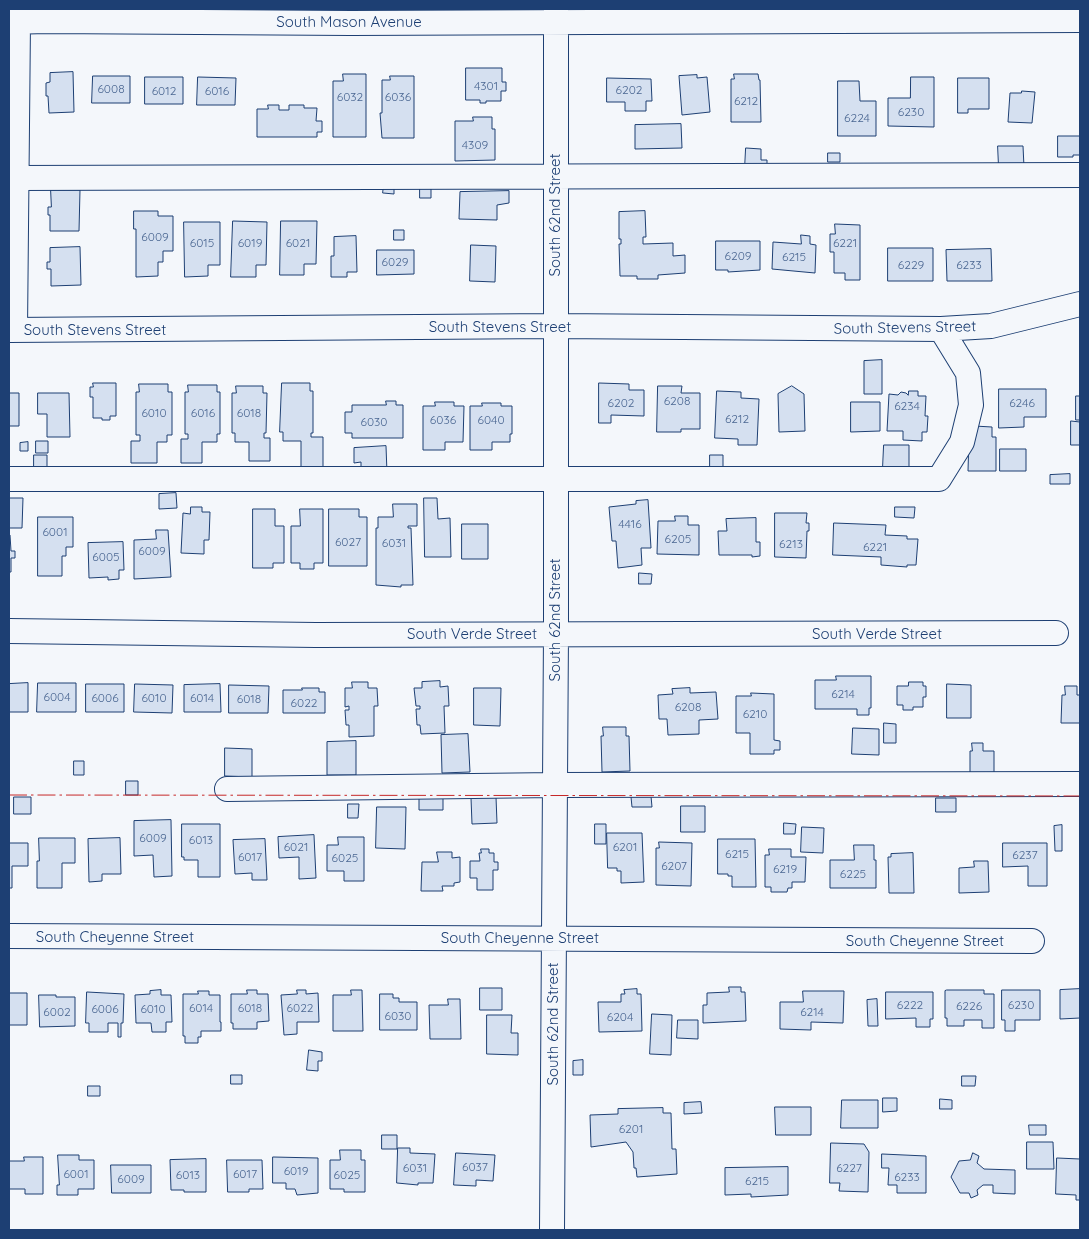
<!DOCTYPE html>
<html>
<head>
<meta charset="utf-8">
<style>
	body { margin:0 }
	#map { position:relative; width:1089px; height:1239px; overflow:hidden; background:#f4f7fb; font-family:Quicksand,sans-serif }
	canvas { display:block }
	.frame { position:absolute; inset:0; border:10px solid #1d3f73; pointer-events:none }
</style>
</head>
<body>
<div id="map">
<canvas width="1089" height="1239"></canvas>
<div class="frame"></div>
</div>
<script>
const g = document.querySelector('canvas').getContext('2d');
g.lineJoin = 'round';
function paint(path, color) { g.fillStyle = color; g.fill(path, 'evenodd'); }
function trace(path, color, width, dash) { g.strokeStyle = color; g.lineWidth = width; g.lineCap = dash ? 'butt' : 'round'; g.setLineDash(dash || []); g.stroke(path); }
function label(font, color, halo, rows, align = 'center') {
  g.font = font + ' Quicksand,sans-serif'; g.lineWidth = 4; g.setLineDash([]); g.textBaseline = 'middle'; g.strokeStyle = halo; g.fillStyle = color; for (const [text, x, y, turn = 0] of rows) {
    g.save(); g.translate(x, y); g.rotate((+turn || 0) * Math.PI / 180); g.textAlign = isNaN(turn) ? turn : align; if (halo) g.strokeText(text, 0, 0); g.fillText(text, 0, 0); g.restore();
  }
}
const building = new Path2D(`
	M466,68H502V82H506V91H501V101H486V103H480V100H466Z
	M73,72L74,112L49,113L48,96H46V83L50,82V73Z
	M343,74H366V137H333V81H343Z
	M734,74H758L759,80H760L761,122H731V79H734Z
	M697,75V78L707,77L710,112L682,115L679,76Z
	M93,76H130V103H92Z
	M390,76H414V138H382L380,113H382V80H390Z
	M145,77H183V104H145Z
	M198,77L236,78L235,105H197Z
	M911,77H934V127L888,126V98H910Z
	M607,78L651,79L652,101H646V111H625V102H607Z
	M958,78H989V109H968V113H958Z
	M838,81H859L860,101H876V136H838Z
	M1022,91L1035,92L1032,123L1008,122L1010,93H1021Z
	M268,105H279V110H289V105H304V108H317L316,121H322V132H317V137H257V109H268Z
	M473,117H492V129H495V160L455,161V121H473Z
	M681,124L682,148L635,149V125Z
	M1058,136H1080V155H1073V157H1058Z
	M998,146H1023L1024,167L999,168Z
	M746,148L761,149V160H767V169L745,168Z
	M828,153H840V162H828Z
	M384,185H394V194L383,193Z
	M420,186H431V198H420Z
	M51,190H80L79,231H50V215H48V207H51Z
	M509,191V203L497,205V220L459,219L460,192Z
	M134,211H158V216H173V251H163V262H158V276L136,277V229H134Z
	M645,211L646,237H643V244L673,243V256L685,255V273L658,275V279H637V276H620L619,244H621V239H619V212Z
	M233,221L267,222L266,265H256V277H231Z
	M281,221H317L316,264H304V275H280Z
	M184,222H220V265H208V276L185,277Z
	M835,224L860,225V280H845V273H834V252H830V234H835Z
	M394,230H404V240H394Z
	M801,235L810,236V244L816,245L815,273L772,269L773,242L801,244Z
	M356,236L357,272H347V277H331V256H334V237Z
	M716,241H760V270L728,272V270H716Z
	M471,245L496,246L495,282L470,281Z
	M80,247L81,285L51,286V269H47V262H50V248Z
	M888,248H933V281H888Z
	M991,249L992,281H947L946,250Z
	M377,250H414V274L377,275Z
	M882,360V394H864V361Z
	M93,383H116V416H110V420H102V418H93V397H90V387H93Z
	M282,383H310V391H313V433H311V437H323V470H301V441H283V432H280Z
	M599,383L629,384V390H644V416L611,415V423H599Z
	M139,384H168V392H172V435H167V442H157V463H131V441H140V435H136V392H139Z
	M188,385H217V392H220V434H217V442H202V463H181V439H188V434H185V392H188Z
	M236,386H263V393H267L266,433H264V438H270V461H249V442H235V433H232V393H236Z
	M658,386H682L681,393H700V429H681V432H657Z
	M792,386L804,394L805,431L779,432L778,394Z
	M999,389H1046V417H1024V427L999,428Z
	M717,391L741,392V398L759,399L757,445H738V439L715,438Z
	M909,391H918V396H926L925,416H928L927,432H922V441L903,440V431H887L889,394L898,395L901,392L906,393L908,395Z
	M9,393H19V426H9V429Z
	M38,393H69L70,437H47V414H38Z
	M1076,396H1080V420H1076Z
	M386,401H396V405H403V438H352V433H345V412H352V405H386Z
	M435,402H454V406H464L463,442H445V450H423V406H435Z
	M851,402H880V431L851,432Z
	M482,403H501V406H512V434H510V442H492V450H470V406H482Z
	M1071,421L1080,422V445H1071Z
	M974,426L992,427V437H996V471H968L969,436Z
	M36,441H48V453H36Z
	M28,442V451H20V443Z
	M884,445H909V468L883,467Z
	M386,446L387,473L361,474V462L354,463V448Z
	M1000,449H1026V471H1000Z
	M34,455H47V468H34Z
	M710,455H723V468H710Z
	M1070,474V484H1050V475Z
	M176,493L177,508L159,509V494Z
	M9,498H23L22,528H9Z
	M424,498H437L438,519L450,518L451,557H425Z
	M648,500L651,548H641L642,565L618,568L616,541H612L609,507L636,504V501Z
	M393,504H417V526H408V528H411L413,585H401V587L376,585V528H378V517H393Z
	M191,507H202V512H210L209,540H204V554L181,553L183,513L190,514Z
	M895,507H915L914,518L895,517Z
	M253,509H275V526H284V563H273V568H253Z
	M300,509H323V563H314V569H300V563H291V526H300Z
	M329,509H359V517H367V566H329Z
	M775,513H807L806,523H809V531H807L806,558L775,557Z
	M675,516H688V525H699V555L657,554L658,521H675Z
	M38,517H73V547H66V556H62V576H38Z
	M756,518V542H760V556L752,557V555H719L718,531H727L726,519Z
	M834,523L886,525L885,535L907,536V539H918L916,565H907V567L881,565V557L833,555Z
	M462,524H488V559H462Z
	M156,530H168L171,577L134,579V540L156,539Z
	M9,535H10L11,551H15V558H11V572H9Z
	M123,542L124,570H119V579L108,580V577L89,578L88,543Z
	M639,573L652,574L651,584H639Z
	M836,676H871V708H869V715H857V709H815V680H836Z
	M440,681V687L448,686L449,706H444L445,733L421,734L420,725H417L416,709H420V706H416L414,688H422V682Z
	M352,682H368V688H377L378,706H374V736L349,737V725H346L345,710H349V706L345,707V688H352Z
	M909,682H923V686H926V697H923V707H913V710H903V705H897V686H908Z
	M28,683V712H9V684Z
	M38,683H76V712H37Z
	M86,684H124V712H86Z
	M135,684L173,685L172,713L134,712Z
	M220,684L221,712H184V685Z
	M947,684L971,685V718H947Z
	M229,685L269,686L268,713H229Z
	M1065,686H1077V695H1080V723H1061L1062,695H1065Z
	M302,688H319V692H325V713H283V690H302Z
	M474,688H501L500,726L474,725Z
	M690,688V693L716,692L718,719L699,720V734L668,735L667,719H659L658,695L673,694L672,689Z
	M751,693L774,694V740L780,741V750H774V754H750V733H736V696H751Z
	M884,723L896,724V743H884Z
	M603,727H626V736H629L630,771L602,772L601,736H603Z
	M853,728L879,729V755L852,754Z
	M468,734L470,772L442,773L441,735Z
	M356,741V775H327V742Z
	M972,743H983V751H994V773H970V751H972Z
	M225,748L252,749V777L225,776Z
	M74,761H84V775H74Z
	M126,781H138V795H126Z
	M651,796L652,807H632L631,797Z
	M14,797H31V814H14Z
	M443,797V810H419V798Z
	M496,797L497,823L472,824L471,798Z
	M936,798H956V812H936Z
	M348,804H359L358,818H348Z
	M681,806H705V832H681Z
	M377,807H406L405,849L376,848Z
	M171,820L172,876L154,877L153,855L134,856V821Z
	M784,823L796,824L795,834H784Z
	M182,824H220V877H198V860H184V857H182Z
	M595,824H606V844H595Z
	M1062,825V851H1055L1054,826Z
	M802,827L824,828L823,853L801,852Z
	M607,833H642L644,882L621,883V871H617V868H608Z
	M314,835L316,878L299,879V857L279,858L278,837Z
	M338,837H364V881H344V871H327V845H338Z
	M39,838H75V863H62V888H37V861H39Z
	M120,838L121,874H102V881L89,882L88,839Z
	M265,839L267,880H252V873L235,874L233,840Z
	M718,839H755L756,887H732V876H728V874H718Z
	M659,842L692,843L691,886L656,885V848H659Z
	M9,843H28V866H12V888H9Z
	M1003,843H1047V886H1028V866L1003,867Z
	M854,845H874V860H876V888H830V860H854Z
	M481,849H489V853H494V862H498V870H493V890H477V878H470V861H480L479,853H481Z
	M769,849H791V857H806L805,882H792V888H788L787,892H771V887H765V855H769Z
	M437,852H452V858L460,857V882L454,883V886H442L443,891H421L422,862H438Z
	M913,853L914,893H889L888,857H891V854Z
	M974,861H988L989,892L959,893V868L974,867Z
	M729,987H741V992H745L746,1021L703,1023V1005H707V993L729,992Z
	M480,988H502V1010H480Z
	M637,989V994H641L642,1031L599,1032L598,1002H621V994H625L624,990Z
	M1080,989V1018L1060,1019V990Z
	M161,990V995H171L172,1022H166V1032H152L151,1023H136L135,995L150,994V991Z
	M247,990H257V994H268L269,1021L257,1022V1029H233V1023H231V994H247Z
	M297,990H306V994L318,993L319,1022H297V1034L284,1035L281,995L297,994Z
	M351,990H362L363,1031H333V995H351Z
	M947,990H984V994H994V1028H982V1020H964V1026H947V1018H945V991Z
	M1002,990H1040V1020H1015V1031H1005V1020H1002Z
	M198,991H209V995H220V1022H221V1031H201V1037H198V1043H185V1036H183V994H198Z
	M803,991H844L843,1023L811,1022V1030L780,1029V1002H803Z
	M87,992L124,994L123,1023H121V1037H118V1023H108V1032H89V1023H86Z
	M886,992H933V1019H930V1027H916V1018L886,1019Z
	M9,993H27V1025H9Z
	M380,994H393V998H399V1002H417V1030H380Z
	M39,995H56V997H75V1026L40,1027Z
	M448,999H460L461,1039H430L429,1005H448Z
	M877,999L878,1026H868L867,1000Z
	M652,1014L672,1015L671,1055L650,1054Z
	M487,1015H512L511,1033H518V1055L487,1054Z
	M678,1020H698V1039L677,1038Z
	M309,1050L322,1052V1061H318V1071L307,1070Z
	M583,1060V1075H573V1061Z
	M231,1075H242V1084H231Z
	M962,1076H976L975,1086H962Z
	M88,1086H100V1096H88Z
	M883,1098H897V1111L883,1112Z
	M940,1099L952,1100V1109H940Z
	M842,1100H878V1128H841Z
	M701,1102L702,1113L684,1114V1103Z
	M775,1107H811V1135H776Z
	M663,1108V1113H671L672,1149H676L677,1174L637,1177L636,1168H634L633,1152L626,1142L591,1147L590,1115L618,1114V1109Z
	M1029,1125H1046V1135H1030Z
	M382,1135H397V1149H382Z
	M1027,1142H1053L1054,1169H1027Z
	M831,1143L864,1144L869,1152L868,1192L839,1191L840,1183H830Z
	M398,1148H410V1153L435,1154L433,1183H418V1185L397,1183Z
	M340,1150H361V1160H365V1192H344V1189H330V1160H340Z
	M456,1153L495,1155L493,1181L476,1180V1186L454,1185Z
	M973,1153L979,1156L977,1163L984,1169L1015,1170V1194L993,1193V1185H983L977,1190L978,1195L971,1198L969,1193H960L951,1177L959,1161L970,1160Z
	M882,1154L926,1156V1193H897V1185H888L889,1168H882Z
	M58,1155H79V1160H94V1189H78V1195H57V1185H59Z
	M24,1157H43V1194H25V1189H9V1161H24Z
	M273,1157L318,1158V1193L297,1195L295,1189H286V1183H273Z
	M1057,1158L1080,1159V1200H1076V1195L1056,1194Z
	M206,1159V1192H184V1190H171L170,1160Z
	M227,1160H262L263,1189H249V1192H228Z
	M111,1165H151V1193H112Z
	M788,1167V1195L751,1197V1194L725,1195V1168Z`);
paint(building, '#d5e0f0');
trace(building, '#1d3f73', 1);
const minor = new Path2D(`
	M9,22L46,21L351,23L1080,20
	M16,178L1080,175
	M9,330L554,326L941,329L991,326L1080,304
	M15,330L18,22
	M9,479H939L962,442L971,405L968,373L941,329
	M9,631L316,635L1056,633
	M227,789L555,785L1080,784
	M9,936L1032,941
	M552,1230L556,633V9`);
trace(minor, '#1d3f73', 26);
trace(minor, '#f4f7fb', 24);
trace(new Path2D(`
	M9,795L1080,796`), '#c62828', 1, [18, 4, 2.5, 4]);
label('12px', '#4b6792', null, [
	["4301",486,86],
	["6008",111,89],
	["6202",629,90],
	["6012",164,91],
	["6016",217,91],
	["6032",350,97],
	["6036",398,97],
	["6212",746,101],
	["6230",911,112],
	["6224",857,118],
	["4309",475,145],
	["6009",155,237],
	["6015",202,243],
	["6019",250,243],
	["6021",298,243],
	["6221",845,243],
	["6209",738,256],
	["6215",794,257],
	["6029",395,262],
	["6229",911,265],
	["6233",969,265],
	["6208",677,401],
	["6202",621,403],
	["6246",1022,403],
	["6234",907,406],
	["6010",154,413],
	["6016",203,413],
	["6018",249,413],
	["6212",737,419],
	["6036",443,420],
	["6040",491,420],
	["6030",374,422],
	["4416",630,524],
	["6001",55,532],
	["6205",678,539],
	["6027",348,542],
	["6031",394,543],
	["6213",791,544],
	["6221",875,547],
	["6009",152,551],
	["6005",106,557],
	["6214",843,694],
	["6004",57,697],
	["6006",105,698],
	["6010",154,698],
	["6014",202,698],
	["6018",249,699],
	["6022",304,703],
	["6208",688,707],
	["6210",755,714],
	["6009",153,838],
	["6013",201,840],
	["6021",296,847],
	["6201",625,847],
	["6215",737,854],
	["6237",1025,855],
	["6017",250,857],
	["6025",345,858],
	["6207",674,866],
	["6219",785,869],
	["6225",853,874],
	["6222",910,1005],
	["6230",1021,1005],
	["6226",969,1006],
	["6014",201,1008],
	["6018",250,1008],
	["6022",300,1008],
	["6006",105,1009],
	["6010",153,1009],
	["6002",57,1012],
	["6214",812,1012],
	["6030",398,1016],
	["6204",620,1017],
	["6201",631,1129],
	["6037",475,1167],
	["6031",415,1168],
	["6227",849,1168],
	["6019",296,1171],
	["6001",76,1174],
	["6017",245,1174],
	["6013",188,1175],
	["6025",347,1175],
	["6233",907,1177],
	["6009",131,1179],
	["6215",757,1181]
]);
label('15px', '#1d3f73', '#f4f7fb', [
	["South Mason Avenue",349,22],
	["South 62nd Street",555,215,-90],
	["South Stevens Street",500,327],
	["South Stevens Street",905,328,-1],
	["South Stevens Street",95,330],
	["South 62nd Street",555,620,-90],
	["South Verde Street",472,634],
	["South Verde Street",877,634],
	["South Cheyenne Street",115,937],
	["South Cheyenne Street",520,938],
	["South Cheyenne Street",925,941],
	["South 62nd Street",553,1024,-90]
]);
</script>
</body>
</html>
